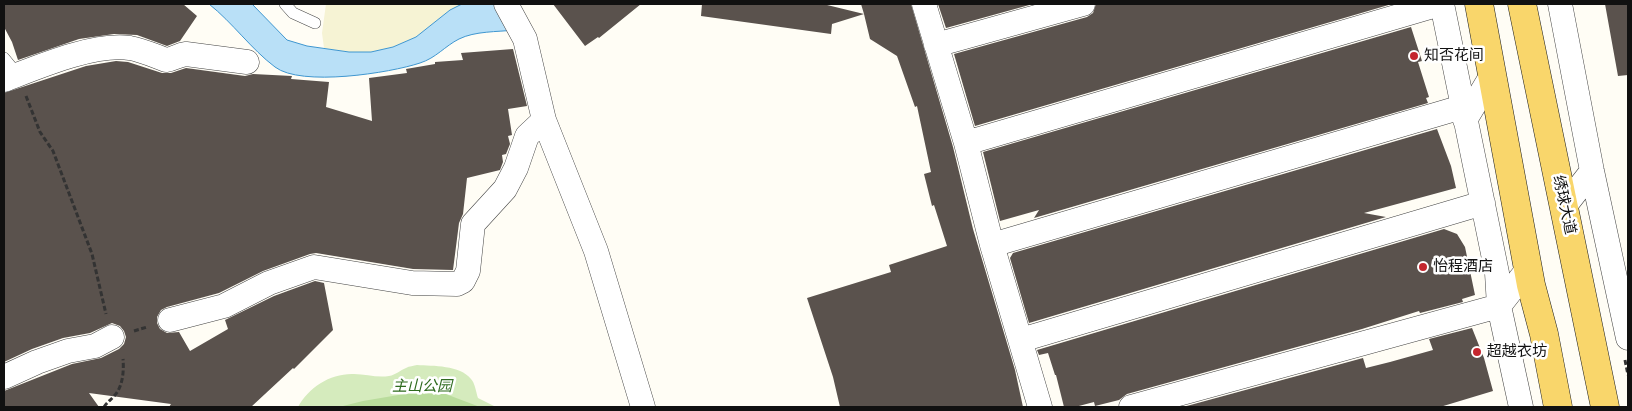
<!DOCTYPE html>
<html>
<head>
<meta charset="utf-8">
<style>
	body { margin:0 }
	#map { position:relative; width:1632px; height:411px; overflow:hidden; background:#fffdf5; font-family:"PT Serif",serif }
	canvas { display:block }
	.frame { position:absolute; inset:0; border:5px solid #111; pointer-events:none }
</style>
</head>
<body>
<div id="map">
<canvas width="1632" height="411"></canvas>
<div class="frame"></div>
</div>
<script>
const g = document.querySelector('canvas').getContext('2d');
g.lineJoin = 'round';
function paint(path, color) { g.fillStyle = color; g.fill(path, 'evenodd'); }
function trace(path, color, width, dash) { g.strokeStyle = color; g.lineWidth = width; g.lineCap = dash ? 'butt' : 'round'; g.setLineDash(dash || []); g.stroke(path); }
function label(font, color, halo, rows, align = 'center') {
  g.font = font + ' "PT Serif","Noto Sans SC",serif'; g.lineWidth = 5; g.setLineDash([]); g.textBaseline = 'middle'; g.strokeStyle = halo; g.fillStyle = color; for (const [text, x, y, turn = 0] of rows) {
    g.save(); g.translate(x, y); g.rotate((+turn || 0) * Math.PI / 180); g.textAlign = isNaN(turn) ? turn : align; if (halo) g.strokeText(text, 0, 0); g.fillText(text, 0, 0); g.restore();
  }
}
paint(new Path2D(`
	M326,4H462L450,10L416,37L393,47L371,52H349L324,48L322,33Z`), '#f6f3d4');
paint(new Path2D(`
	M417,365C433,366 460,365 471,379C475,383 476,392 478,398L496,407H298C309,387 331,373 354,374C366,374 377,378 389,376C396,375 400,370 406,368C409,366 414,366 417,365Z`), '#d5ebbd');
paint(new Path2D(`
	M422,391L443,393L480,407H339L363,401Z`), '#b9dc9c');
const water = new Path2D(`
	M209,4H252L287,40L307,46L349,52H371L393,47L416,37L450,10L462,4H499L515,30C497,32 475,31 459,39C445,46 436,58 420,63C390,73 301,87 275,67C251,49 233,23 209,4Z`);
paint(water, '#b9e0f7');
trace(water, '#3f96cf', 1);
paint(new Path2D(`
	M4,4H183L197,16L180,41L167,46L137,35L114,34L79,39L18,60L12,42L4,27Z
	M553,4H641L599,38L598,37L585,46Z
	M702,4H823L864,14L861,4H911L953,147L973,229L1015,370L1023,407H840L833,377L807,298L891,272L889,265L947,246L934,205L932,206L924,174L931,172L917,106L915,107L897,56L870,39L864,14L832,24L831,34L701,16Z
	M938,4H1033L946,28Z
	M1096,4H1392L975,126L954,54L1087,17L1093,13Z
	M1605,4H1628V75L1618,76Z
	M1411,27L1422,61L1418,62L1429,97L1426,98L1428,103L1034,218L1039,210L1000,221L983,152Z
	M513,49L527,106L508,109L512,135L508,136L510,144L506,154L502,155L503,162L500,170L467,178L463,214L459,223L453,270L413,269L316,253L310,254L263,271L219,293L167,307L161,310L157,317V323L160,329L167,333L179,332L190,351L228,329L225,320L274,296L315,281L324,283L333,330L294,369L293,368L251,407H169L171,404L89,393L99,407H4V391L72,364L101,358L119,349L124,344L126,337L124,331L120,326L112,323L90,333L63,338L32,349L4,362V93L86,66L116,61L128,62L162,73H171L186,68L245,76L253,74L292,76L291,79L329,82L326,107L372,121L369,78L407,73L406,69L435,64V62L463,60L461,53Z
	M1437,129L1451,166L1456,188L1364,213L1386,217L1029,323L1010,258L1013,253Z
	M1444,229L1457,234L1465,247L1475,295L1462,299L1463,302L1420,313L1419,311L1362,329L1127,394L1119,400L1095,406L1094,402L1075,407H1064L1056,375H1055L1048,353L1039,355L1037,350Z
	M1472,328L1484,358L1493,391L1440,407H1183L1363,358L1366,368L1390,362L1433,350L1429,339Z`), '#5a524d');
const lane = new Path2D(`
	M285,4L293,13L315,23
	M4,58L18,75`);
const street = new Path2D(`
	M506,4L525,39L544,120L596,251L643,407
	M924,4L966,143L992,245L1040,407
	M1442,4L1497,273L1499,306L1521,407
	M1560,4L1592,171L1628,338
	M936,45L1083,4
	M4,80C38,67 93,43 130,48C142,50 155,56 166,60C174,59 178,55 186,54L247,62
	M1465,120L1492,75
	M966,143L1440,4
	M1564,207L1592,171
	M992,245L1462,107
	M170,320L224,306L269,283L314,267L412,283L457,284L463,281L468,271L473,224L505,189L516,168L527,136L544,120
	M1021,340L1483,203
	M4,377L37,362L68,351L95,346L112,337
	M1131,407L1499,306L1528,269`);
const primary = new Path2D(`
	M1479,4L1531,285L1544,334L1558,407
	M1522,4L1605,407`);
trace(lane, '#444', 12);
trace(street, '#444', 25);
trace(primary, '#222', 29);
trace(new Path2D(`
	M26,96L40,132L53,151L92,254L106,314
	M134,331L147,327
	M1625,360L1628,375
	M104,407C107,402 111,400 115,395C123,386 124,370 123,359`), '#333', 3, [5, 2.5]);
trace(lane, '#fff', 11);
trace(street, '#fff', 24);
trace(primary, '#f9d66b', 28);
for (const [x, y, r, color] of [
	[1414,56,5,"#c4262e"],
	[1423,267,5,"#c4262e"],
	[1477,352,5,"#c4262e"]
]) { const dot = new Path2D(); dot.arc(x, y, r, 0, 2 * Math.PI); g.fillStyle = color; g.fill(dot); trace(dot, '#fff', 2); }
label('15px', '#111', '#fff', [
	["知否花间",1424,56],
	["怡程酒店",1433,267],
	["超越衣坊",1487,352]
], 'left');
label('15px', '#111', '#fff', [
	["绣球大道",1564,205,78]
]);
label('italic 15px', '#2f6b1f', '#fff', [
	["主山公园",422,387]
]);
</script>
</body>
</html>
